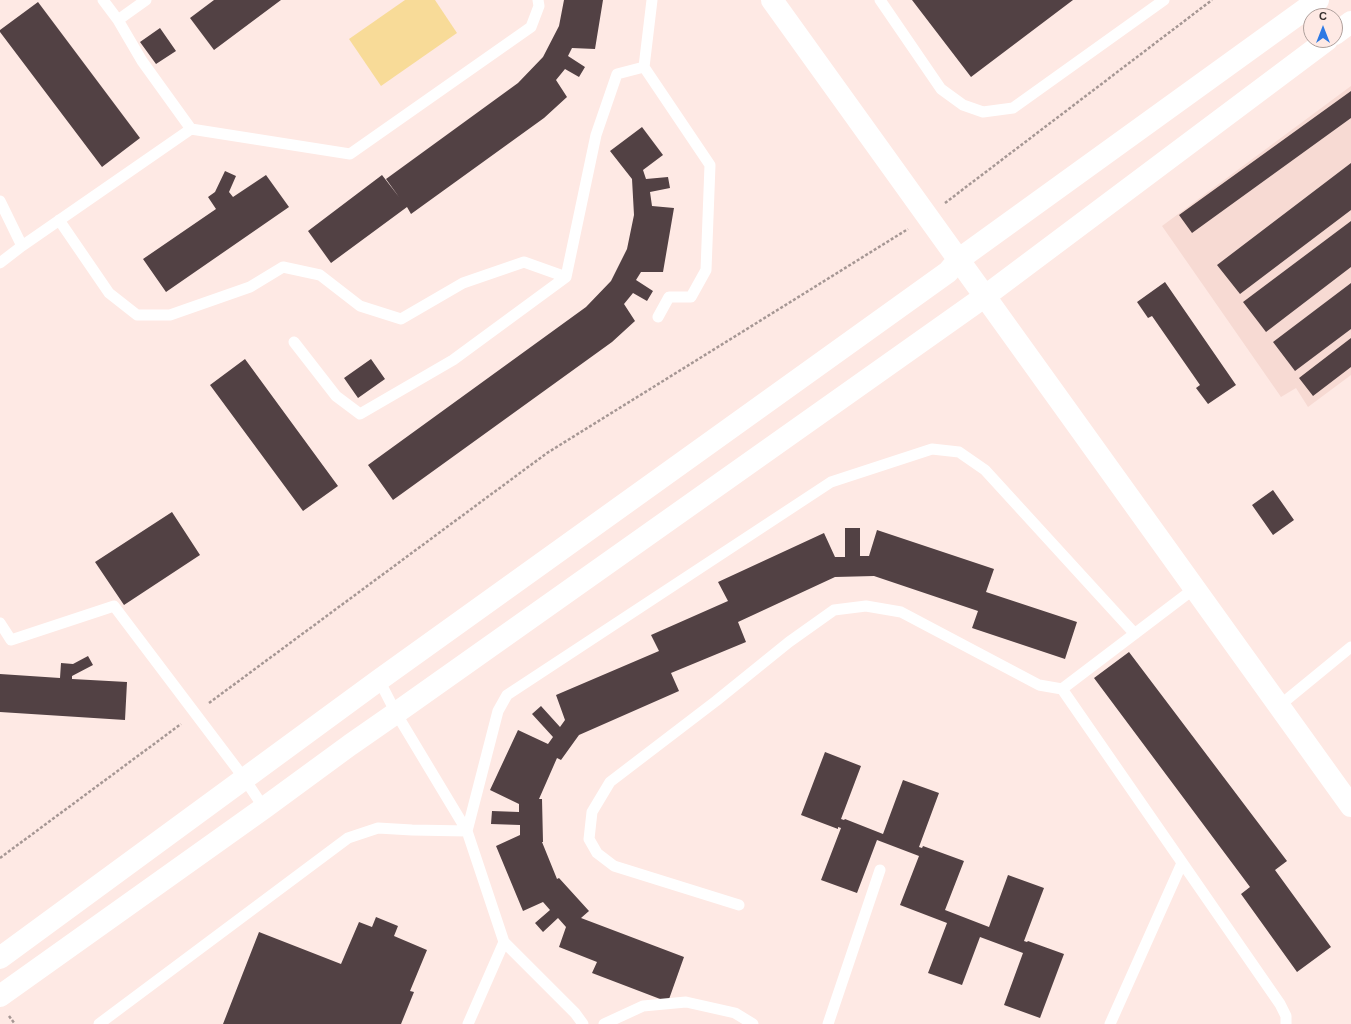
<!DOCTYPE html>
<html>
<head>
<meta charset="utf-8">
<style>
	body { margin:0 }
	#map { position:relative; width:1351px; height:1024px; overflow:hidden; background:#fee9e4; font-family:"Work Sans",sans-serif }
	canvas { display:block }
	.north { position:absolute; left:1303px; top:8px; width:40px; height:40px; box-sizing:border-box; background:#fee9e4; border:1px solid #ae9f9b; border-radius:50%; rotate:0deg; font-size:11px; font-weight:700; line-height:16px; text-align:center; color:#362f2d }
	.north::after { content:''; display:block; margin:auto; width:14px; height:18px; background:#2d79e4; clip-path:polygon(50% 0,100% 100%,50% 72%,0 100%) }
</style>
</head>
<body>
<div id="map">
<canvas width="1351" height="1024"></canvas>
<div class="north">С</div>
</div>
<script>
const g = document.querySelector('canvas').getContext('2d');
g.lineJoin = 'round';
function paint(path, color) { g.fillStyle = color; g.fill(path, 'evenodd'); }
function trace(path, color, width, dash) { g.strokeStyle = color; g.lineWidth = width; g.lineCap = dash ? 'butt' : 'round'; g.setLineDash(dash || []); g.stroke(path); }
paint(new Path2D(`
	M1351,86V375L1308,407L1296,388L1281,397L1162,226Z`), '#f7dad3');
paint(new Path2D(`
	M405,0H435L457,33L381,86L349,39Z`), '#f8db98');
paint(new Path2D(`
	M214,0H281L214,50L190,18Z
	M564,0H603L595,49L572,48L568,56L585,67L579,77L565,69L556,80L567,97L544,118L411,214L407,207L331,263L308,231L382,175L399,197L386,179L518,83L543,57L559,26Z
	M912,0H1073L971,77Z
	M38,2L140,138L102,167L0,32V30Z
	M160,28L176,51L156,64L140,42Z
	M1351,91V118L1192,233L1179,215Z
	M642,127L663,155L643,170L646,179L668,177L670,188L650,192L652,206L674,208L663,272H641L636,280L653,291L647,301L633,293L624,304L635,321L612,342L393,500L368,465L586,307L611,281L627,249L634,215L632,179L610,151Z
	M1351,163V210L1240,294L1217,265Z
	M225,171L236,176L229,192L233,197L266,175L289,207L166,292L143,259L216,209L208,197L215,192Z
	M1351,221V267L1266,332L1243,302Z
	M1165,282L1236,385L1208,404L1196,388L1200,385L1152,316L1148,318L1137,302Z
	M1351,283V329L1295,371L1273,342Z
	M1351,338V367L1313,396L1299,378Z
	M245,359L338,486L303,511L210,385Z
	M371,359L385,379L358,398L344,378Z
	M1273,490L1294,520L1273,535L1252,505Z
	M172,512L200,555L124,605L95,562Z
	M845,528H860V556H869L877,530L994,569L986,592L1077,622L1065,659L972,628L978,611L874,576L835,577L738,622L746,642L671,673L679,691L579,735L561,760L557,758L539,799H542L543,842H542L557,879L559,878L589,911L581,918L684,957L668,1002L592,973L597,962L559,947L566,927L558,918L543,932L535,923L550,910L543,902L523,911L496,846L520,835V825L491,824L492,811L519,812V804L490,790L518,730L548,744L553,737L532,714L541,706L560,727L565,720L556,695L659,651L651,635L728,601L718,582L824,533L835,557H845Z
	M1129,652L1287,861L1275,870L1331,947L1297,972L1241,894L1250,887L1094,678Z
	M88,656L93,665L72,676V679L127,682L125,720L0,712V674L60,678L61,663L73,664Z
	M825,752L861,766L841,819L844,820L845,819L883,834L903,780L939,793L919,847L922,848L923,846L964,861L945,910L989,927L1008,875L1044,888L1024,941L1027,942L1028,941L1064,954L1040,1018L1004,1005L1023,953L980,937L962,985L928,973L947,923L900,905L919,856L877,840L857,893L821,880L841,828L838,827V829L801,815Z
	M376,917L398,926L394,936L427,950L410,991L414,992L401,1024H223L259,932L341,964L359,922L372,927Z`), '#524144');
trace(new Path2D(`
	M945,203L1212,0
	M209,703L547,453L908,229
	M0,858L181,724
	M9,1016L15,1024`), '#a69794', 2.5, [3, 2]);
trace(new Path2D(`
	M103,0L118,20L142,61L191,129
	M652,0L644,67L710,165L706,270L691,297H669L658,317
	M880,0L941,89L963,105L983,112L1013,108L1164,0
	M118,20L146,0
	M0,201L22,246
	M59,220L109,293L137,315H170L250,287L283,267L320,275L360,306L401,319L463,283L524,262L566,277
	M0,263L22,246L191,129L350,154L531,27L539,6L538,0
	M294,342L336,396L360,414L453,360L566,277L596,135L617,74L644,67
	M0,623L11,640L114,606L244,778L264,808
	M379,680L396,713L467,831L504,942L468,1024
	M1062,689L1195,588
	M1279,706L1351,647
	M467,831L498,711L507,695L831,482L932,449L959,452L985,470L1135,634
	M739,905L614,866L597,853L589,839L592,812L610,782L716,701L789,642L834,610L866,606L901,612L1039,685L1062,689L1280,1004L1286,1016V1024
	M504,942L575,1013L583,1024
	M99,1024L348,838L378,828L412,830L467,831
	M604,1024L643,1006L686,1002L735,1013L753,1024
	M828,1024L880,870
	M1110,1024L1182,863`), '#fff', 11);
trace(new Path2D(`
	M772,0C964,269 1159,537 1351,806
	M1335,34L1351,22
	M0,958L379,680L948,272L958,260L1318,0
	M0,996L264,808L350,745L396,713L984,297L1327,40`), '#fff', 22);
</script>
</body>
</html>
